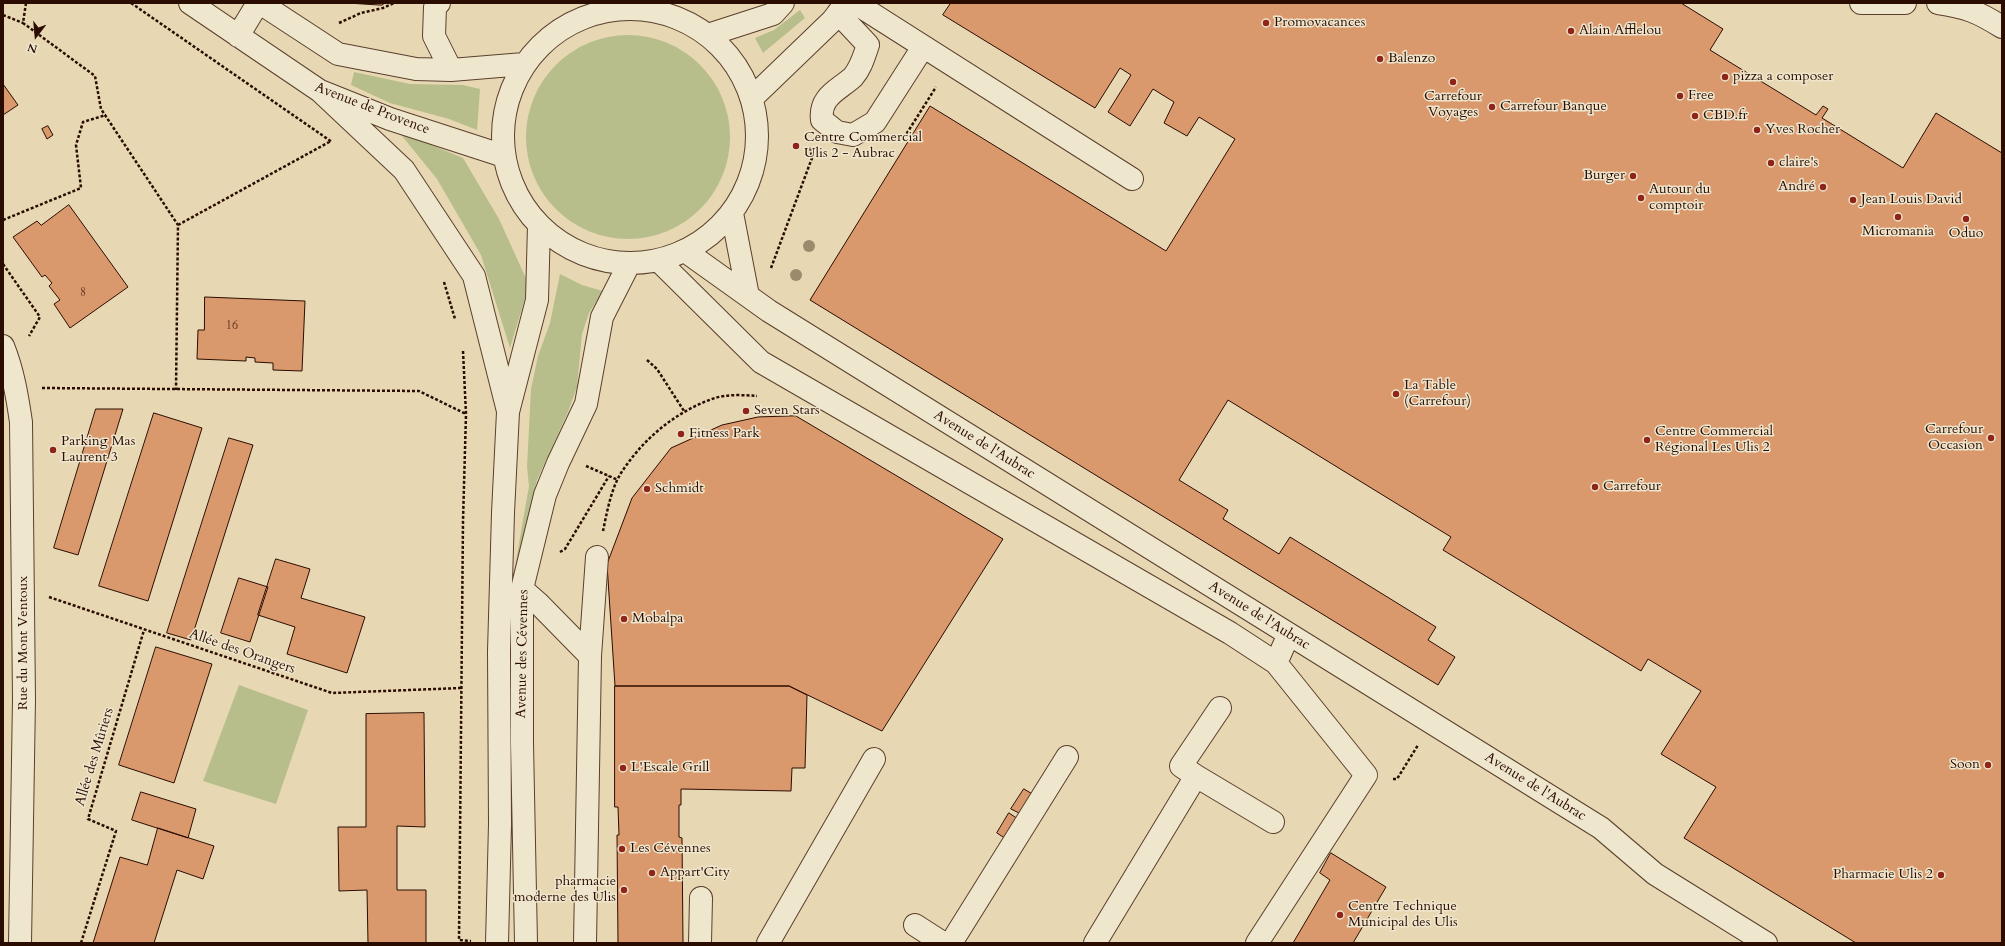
<!DOCTYPE html>
<html>
<head>
<meta charset="utf-8">
<style>
	body { margin:0 }
	#map { position:relative; width:2005px; height:946px; overflow:hidden; background:#e7d8b3; font-family:Cardo,serif }
	canvas { display:block }
	.frame { position:absolute; inset:0; border:4px solid #2b0c00; pointer-events:none }
	.north { position:absolute; left:16px; top:16px; width:40px; height:40px; -webkit-text-stroke:3px #efe6ce; paint-order:stroke; rotate:196deg; font-size:11px; font-weight:700; line-height:16px; text-align:center; color:#2b0c00 }
	.north::after { content:''; display:block; margin:auto; width:14px; height:18px; background:#2b0c00; clip-path:polygon(50% 0,100% 100%,50% 72%,0 100%) }
</style>
</head>
<body>
<div id="map">
<canvas width="2005" height="946"></canvas>
<div class="frame"></div>
<div class="north">N</div>
</div>
<script>
const g = document.querySelector('canvas').getContext('2d');
g.lineJoin = 'round';
function paint(path, color) { g.fillStyle = color; g.fill(path, 'evenodd'); }
function trace(path, color, width, dash) { g.strokeStyle = color; g.lineWidth = width; g.lineCap = dash ? 'butt' : 'round'; g.setLineDash(dash || []); g.stroke(path); }
function label(font, color, halo, rows, align = 'center') {
  g.font = font + ' Cardo,serif'; g.lineWidth = 3; g.setLineDash([]); g.textBaseline = 'middle'; g.strokeStyle = halo; g.fillStyle = color; for (const [text, x, y, turn = 0] of rows) {
    g.save(); g.translate(x, y); g.rotate((+turn || 0) * Math.PI / 180); g.textAlign = isNaN(turn) ? turn : align; if (halo) g.strokeText(text, 0, 0); g.fillText(text, 0, 0); g.restore();
  }
}
paint(new Path2D(`
	M800,10L805,18L763,53L755,38L774,30Z
	M526 137a102 102 0 1 1 204 0a102 102 0 1 1-204 0Z
	M354,72L410,84L463,85L480,89L477,130L449,119L390,103L351,85Z
	M398,131L463,158L499,219L529,285L510,348L481,255L437,179Z
	M560,274L582,285L603,291L589,313L582,334L577,387L568,412L537,480L518,566L513,578L529,486L527,467L531,389L538,356L550,323Z
	M239,685L308,710L276,804L203,781Z`), '#b7be8b');
const building = new Path2D(`
	M348,3H385L382,5Z
	M951,3H1681L1723,29L1710,50L1816,115L1823,106L1828,109L1822,118L1903,168L1936,113L2002,153V943H1856L1684,838L1716,787L1661,754L1701,691L1648,659L1641,671L1443,550L1451,537L1228,400L1179,480L1228,510L1223,519L1279,554L1290,537L1436,627L1428,640L1455,657L1438,685L810,300L930,106L1166,251L1235,139L1199,117L1187,136L1164,123L1174,102L1153,89L1130,126L1108,112L1131,75L1120,68L1095,108L943,15Z
	M3,84L18,105L3,115Z
	M48,126L53,135L47,139L42,129Z
	M69,205L128,287L70,328L54,304L60,300L49,286L52,283L45,275L42,277L13,237L37,221L41,225Z
	M205,297L305,301L302,371L273,370V363L255,362V358L246,357V361L197,359L198,330H204Z
	M96,409H123L78,555L54,548Z
	M154,413L202,428L148,601L99,586Z
	M796,416L1003,539L882,731L789,686H615L607,564L632,498L671,448L722,425L758,417Z
	M229,438L253,445L191,640L167,633Z
	M276,559L310,569L301,598L365,617L347,673L287,654L295,627L258,615Z
	M239,578L268,587L250,642L221,633Z
	M156,647L212,664L174,783L119,765Z
	M615,686H789L807,695L805,768H792L791,791L681,789V805H679V837L682,838L683,943H618L617,835H619L618,807H615Z
	M424,713L425,827L397,826V890H426V943H368L367,890L339,891L338,827H366V714Z
	M1024,789L1034,795L1021,814L1011,809Z
	M141,792L196,809L188,838L132,820Z
	M1009,813L1018,819L1006,839L997,833Z
	M158,828L214,846L203,879L177,870L154,943H93L120,857L147,865Z
	M1331,853L1386,887L1353,943H1293L1330,880L1320,873Z`);
paint(building, '#da986d');
trace(building, '#2b0c00', 1);
const minor = new Path2D(`
	M190,3L320,91L390,119L504,156
	M260,3L338,54L416,69L451,70L524,64
	M439,3L435,7L434,36L451,70
	M855,3L1132,179
	M1861,3H1905
	M1938,3C1966,7 1978,12 2002,27
	M503 136a127 127 0 1 1 254 0a127 127 0 1 1-254 0Z
	M838,13L868,45C864,56 861,68 853,77C839,90 819,96 822,120L837,132L853,135L875,122L923,47
	M708,35L773,14L783,3
	M238,36L258,3
	M320,91L404,170L474,276L508,411
	M752,98L832,21L846,3
	M732,213L748,296
	M685,251L769,311L1601,828L1655,874L1766,943
	M658,260L761,362L1230,633L1276,663
	M3,346C13,371 17,395 21,422L24,699L20,943
	M522,589L538,603L590,656L585,943
	M590,656L597,557
	M1196,776L1273,822
	M915,925L943,943
	M497,943L500,824L499,651L503,513L508,412L537,300L539,225
	M526,943L522,743V589L545,495L558,463L586,404L602,317L629,264
	M700,943L701,898
	M768,943L874,759
	M951,943L1067,757
	M1095,943L1196,776L1181,766L1220,708
	M1257,943L1366,775L1276,663L1289,634`);
trace(minor, '#5a3f2d', 24);
trace(new Path2D(`
	M26,3L23,23L95,76L101,109L178,225L176,390
	M131,3L332,142
	M3,15L23,23
	M339,23L361,13L383,8L394,3
	M912,136L907,133L936,87
	M3,220L81,188L76,145L83,122L106,115
	M178,225L331,141
	M3,264L40,317L29,336
	M771,268L812,158L810,146
	M444,282L455,319
	M463,351L466,414L463,521L459,940L471,941
	M647,360L657,369L684,411
	M42,388L419,391L466,414
	M586,466L618,480
	M603,531C607,512 611,489 621,473C643,439 676,411 715,398C728,394 744,395 757,396
	M560,552L565,549L609,476
	M49,597L332,693L461,688
	M1393,779H1397L1418,745
	M81,943L116,831L88,819L144,630`), '#2b0c00', 2.5, [3, 2]);
trace(minor, '#efe6ce', 22);
g.fillStyle = '#9b8a6c';
for (const [x, y] of [
	[809,246],
	[796,275]
]) { g.beginPath(); g.arc(x, y, 6, 0, 2 * Math.PI); g.fill(); }
for (const [x, y, r, color] of [
	[1266,23,4,"#8f2418"],
	[1571,31,4,"#8f2418"],
	[1380,59,4,"#8f2418"],
	[1725,77,4,"#8f2418"],
	[1453,82,4,"#8f2418"],
	[1680,96,4,"#8f2418"],
	[1492,107,4,"#8f2418"],
	[1695,116,4,"#8f2418"],
	[1757,130,4,"#8f2418"],
	[796,146,4,"#8f2418"],
	[1771,163,4,"#8f2418"],
	[1633,176,4,"#8f2418"],
	[1823,187,4,"#8f2418"],
	[1641,198,4,"#8f2418"],
	[1853,200,4,"#8f2418"],
	[1898,217,4,"#8f2418"],
	[1966,219,4,"#8f2418"],
	[1396,394,4,"#8f2418"],
	[746,411,4,"#8f2418"],
	[681,434,4,"#8f2418"],
	[1991,438,4,"#8f2418"],
	[1647,440,4,"#8f2418"],
	[53,450,4,"#8f2418"],
	[1595,487,4,"#8f2418"],
	[647,489,4,"#8f2418"],
	[624,619,4,"#8f2418"],
	[1988,765,4,"#8f2418"],
	[623,768,4,"#8f2418"],
	[622,849,4,"#8f2418"],
	[652,873,4,"#8f2418"],
	[1941,875,4,"#8f2418"],
	[624,890,4,"#8f2418"],
	[1340,915,4,"#8f2418"]
]) { const dot = new Path2D(); dot.arc(x, y, r, 0, 2 * Math.PI); g.fillStyle = color; g.fill(dot); trace(dot, '#efe6ce', 1.5); }
label('12px', '#572f1b', null, [
	["8",83,293],
	["16",232,326]
]);
label('14px', '#2b0c00', '#efe6ce', [
	["Promovacances",1274,23],
	["Alain Afflelou",1579,31],
	["Balenzo",1388,59],
	["pizza a composer",1733,77],
	["Free",1688,96],
	["Carrefour",1453,97,"center"],
	["Voyages",1453,113,"center"],
	["Carrefour Banque",1500,107],
	["CBD.fr",1703,116],
	["Yves Rocher",1765,130],
	["Centre Commercial",804,138],
	["Ulis 2 - Aubrac",804,154],
	["claire's",1779,163],
	["Burger",1625,176,"right"],
	["André",1815,187,"right"],
	["Autour du",1649,190],
	["comptoir",1649,206],
	["Jean Louis David",1861,200],
	["Micromania",1898,232,"center"],
	["Oduo",1966,234,"center"],
	["La Table",1404,386],
	["(Carrefour)",1404,402],
	["Seven Stars",754,411],
	["Carrefour",1983,430,"right"],
	["Occasion",1983,446,"right"],
	["Centre Commercial",1655,432],
	["Régional Les Ulis 2",1655,448],
	["Fitness Park",689,434],
	["Parking Mas",61,442],
	["Laurent 3",61,458],
	["Carrefour",1603,487],
	["Schmidt",655,489],
	["Mobalpa",632,619],
	["Soon",1980,765,"right"],
	["L'Escale Grill",631,768],
	["Les Cévennes",630,849],
	["Appart'City",660,873],
	["Pharmacie Ulis 2",1933,875,"right"],
	["pharmacie",616,882,"right"],
	["moderne des Ulis",616,898,"right"],
	["Centre Technique",1348,907],
	["Municipal des Ulis",1348,923]
], 'left');
label('14px', '#2b0c00', '#efe6ce', [
	["Avenue de Provence",372,109,21],
	["Avenue de l'Aubrac",984,445,32],
	["Avenue de l'Aubrac",1259,616,32],
	["Rue du Mont Ventoux",24,643,-90],
	["Allée des Orangers",242,652,19],
	["Avenue des Cévennes",523,654,-89],
	["Allée des Mûriers",95,757,-73],
	["Avenue de l'Aubrac",1535,787,32]
]);
</script>
</body>
</html>
